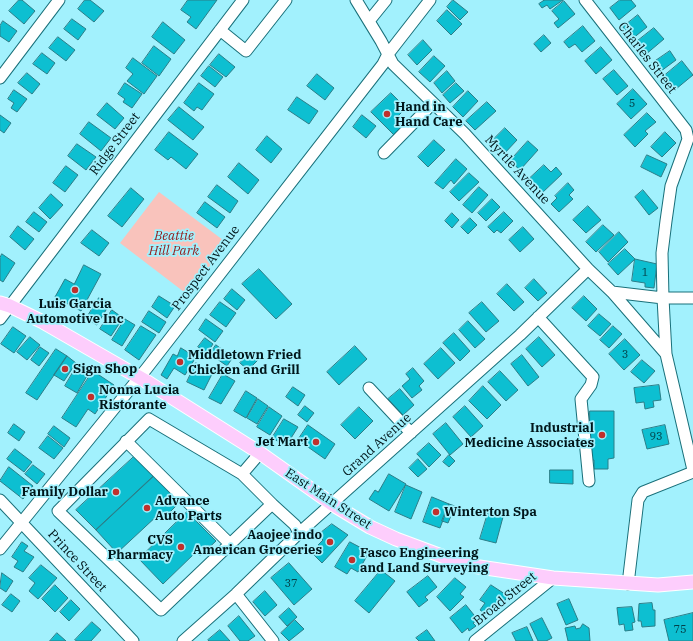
<!DOCTYPE html>
<html>
<head>
<meta charset="utf-8">
<style>
	body { margin:0 }
	canvas { display:block; background:#a2f1fd }
</style>
</head>
<body>
<canvas width="693" height="641"></canvas>
<script>
const g = document.querySelector('canvas').getContext('2d');
g.lineJoin = 'round';
function paint(path, color) { g.fillStyle = color; g.fill(path, 'evenodd'); }
function trace(path, color, width, dash) { g.strokeStyle = color; g.lineWidth = width; g.lineCap = dash ? 'butt' : 'round'; g.setLineDash(dash || []); g.stroke(path); }
function label(font, color, halo, rows, align = 'center') {
  g.font = font + ' "IBM Plex Serif",serif'; g.lineWidth = 3.5; g.setLineDash([]); g.textBaseline = 'middle'; g.strokeStyle = halo; g.fillStyle = color; for (const [text, x, y, turn = 0] of rows) {
    g.save(); g.translate(x, y); g.rotate((+turn || 0) * Math.PI / 180); g.textAlign = isNaN(turn) ? turn : align; if (halo) g.strokeText(text, 0, 0); g.fillText(text, 0, 0); g.restore();
  }
}
paint(new Path2D(`
	M159,192L227,243L188,295L120,243Z`), '#f9c3bc');
const building = new Path2D(`
	M19,0H22L35,11L24,24L9,11Z
	M85,0H90L104,11L94,22L78,9Z
	M188,0H217L196,29L187,22L191,17L181,10Z
	M453,0L468,12L460,20L447,7Z
	M544,0H543H563L550,9L547,5L542,8L539,4Z
	M620,0H631L636,6L619,20L610,8Z
	M564,1L575,14L558,28L554,23L559,19L552,11Z
	M447,10L462,24L451,35L437,21Z
	M638,15L647,27L632,39L623,27Z
	M72,19L86,29L78,40L64,29Z
	M3,21L17,31L9,42L0,36V26Z
	M163,22L185,40L174,54L152,37Z
	M583,26L595,41L582,52L575,44L569,48L564,42Z
	M654,28L664,39L645,55L635,43Z
	M544,35L551,43L541,52L534,44Z
	M58,37L75,50L66,61L49,48Z
	M423,40L432,50L417,65L408,55Z
	M154,46L171,59L159,76L142,63Z
	M601,47L612,60L596,74L585,61Z
	M670,51L676,60L657,74L651,64Z
	M42,53L55,63L47,74L33,64Z
	M219,54L235,67L226,77L210,65Z
	M434,56L445,66L430,82L419,72Z
	M133,58L157,76L144,94L127,81L133,74L126,68Z
	M682,61L693,75L676,89L664,76Z
	M209,66L223,77L215,87L201,76Z
	M614,70L628,86L617,95L603,79Z
	M447,71L455,81L442,93L434,83Z
	M27,73L40,84L32,94L18,83Z
	M317,74L334,88L325,100L307,86Z
	M125,83L142,94L132,108L123,102L125,99L118,94Z
	M199,83L214,94L202,110L197,107L194,111L184,103Z
	M456,83L464,91L450,103L443,95Z
	M633,89L647,104L631,119L617,104Z
	M14,90L27,99L17,112L11,108L14,103L8,99Z
	M468,91L478,101L463,117L453,107Z
	M391,93L406,108L398,116L408,126L396,137L371,112Z
	M297,97L318,111L309,124L288,110Z
	M487,102L496,111L475,130L466,121Z
	M107,103L124,118L115,129L97,115Z
	M179,107L204,127L193,140L168,120Z
	M647,113L656,122L645,131L648,134L635,147L624,135Z
	M0,115L11,123L4,133L0,130Z
	M362,115L376,126L366,138L353,127Z
	M89,122L111,138L101,151L80,134Z
	M505,128L517,140L503,155L491,142Z
	M169,132L198,154L186,169L171,157L168,160L155,150Z
	M665,132L676,143L662,157L651,147Z
	M267,136L282,149L271,163L256,150Z
	M434,140L445,150L428,167L418,157Z
	M528,141L538,150L520,170L510,161Z
	M77,144L96,157L86,170L68,156Z
	M647,155L667,164L661,177L641,167Z
	M456,159L467,169L454,184L451,180L443,189L435,183Z
	M239,163L259,180L248,194L228,177Z
	M544,165L551,172L556,167L562,174L542,193L529,179Z
	M66,166L78,175L65,192L53,183Z
	M469,173L479,182L459,201L450,192Z
	M568,183L574,190L569,195L573,199L559,212L551,204L557,198L555,196Z
	M217,185L238,201L230,213L208,197Z
	M479,187L488,195L472,213L463,205Z
	M131,188L144,199L122,227L108,216Z
	M643,190L658,208L649,215L635,197Z
	M51,194L63,205L50,219L39,208Z
	M492,199L500,207L486,221L478,213Z
	M205,202L225,217L217,228L197,213Z
	M588,206L601,220L586,233L573,220Z
	M34,212L47,222L39,232L26,222Z
	M504,212L513,221L501,233L497,230L494,233L488,227Z
	M452,213L459,220L452,228L445,221Z
	M470,218L477,225L468,234L461,227Z
	M603,225L614,235L596,252L586,242Z
	M18,226L34,239L25,250L10,237Z
	M523,227L534,239L520,252L509,240Z
	M92,230L109,243L99,256L81,243Z
	M619,232L628,242L608,262L599,252Z
	M625,249L635,259L618,275L608,264Z
	M2,254L15,263L3,282L0,280V258Z
	M635,259L657,264L654,288L645,287V283L632,281Z
	M84,265L101,274L81,311L55,297L65,279L74,284Z
	M259,269L292,304L276,319L242,284Z
	M534,279L547,293L538,301L525,288Z
	M507,284L524,302L514,311L497,294Z
	M232,289L245,300L237,310L224,299Z
	M159,296L175,306L167,318L152,307Z
	M584,296L597,309L586,321L572,308Z
	M99,298L109,305L97,325L86,319Z
	M220,302L236,313L226,327L210,315Z
	M482,302L499,321L486,332L469,313Z
	M112,310L123,318L111,336L100,329Z
	M149,311L166,322L159,333L142,322Z
	M599,314L611,324L600,336L588,326Z
	M125,319L135,325L122,346L112,340Z
	M206,319L223,331L215,342L199,330Z
	M468,321L485,339L475,348L459,330Z
	M141,326L156,335L139,360L125,350Z
	M613,326L622,334L609,348L600,340Z
	M13,327L26,336L14,353L1,344Z
	M454,333L470,351L460,361L443,343Z
	M30,337L40,345L27,360L17,352Z
	M539,337L555,355L542,367L526,349Z
	M205,338L213,344L207,353L198,347Z
	M625,339L640,355L624,370L609,354Z
	M216,345L233,357L227,366L210,354Z
	M355,346L367,359L339,385L327,372Z
	M40,347L49,353L39,366L31,360Z
	M181,348L196,357L185,375L174,368L167,379L161,375L173,354L177,356Z
	M441,348L455,363L438,379L424,364Z
	M56,349L67,356L37,400L26,393Z
	M250,353L258,360L248,370L240,363Z
	M522,355L539,377L528,386L511,364Z
	M67,356L76,363L64,381L54,375Z
	M642,360L655,371L644,383L631,372Z
	M196,363L213,372L204,390L187,382Z
	M78,364L90,371L77,393L65,386Z
	M413,368L424,381L419,386L422,390L412,398L402,386L410,379L406,374Z
	M93,371L114,385L95,414L88,409L76,427L62,418Z
	M500,371L518,390L506,401L488,382Z
	M223,374L235,381L221,404L209,398Z
	M659,385L661,400L653,401L654,407L645,409L644,402L636,403L634,388Z
	M483,386L501,405L487,419L469,401Z
	M293,387L305,395L298,406L286,397Z
	M400,389L414,405L403,415L388,399Z
	M246,391L257,398L246,418L234,411Z
	M258,399L268,406L257,424L247,418Z
	M305,406L314,413L307,422L298,415Z
	M465,406L483,426L471,437L453,417Z
	M269,407L282,416L270,435L257,427Z
	M359,407L373,421L355,439L341,425Z
	M590,411H614V458L608,459V469H594V460H590Z
	M284,419L298,427L286,446L272,438Z
	M446,423L463,444L450,455L433,434Z
	M14,424L25,432L19,441L8,433Z
	M308,425L335,444L325,459L298,440Z
	M665,425L669,444L647,449L642,430Z
	M54,426L70,438L64,447L48,434Z
	M48,436L63,448L54,459L39,448Z
	M429,443L441,455L429,467L417,454Z
	M15,449L32,462L24,472L7,459Z
	M137,454L156,474L96,530L76,510Z
	M449,455L455,461L449,467L443,462Z
	M418,459L427,469L418,477L409,468Z
	M33,465L45,474L37,484L25,474Z
	M9,467L33,486L23,499L0,481Z
	M550,470H573V484L550,483Z
	M156,474L181,501L163,519L159,514L117,553L96,530Z
	M389,474L406,484L389,511L369,499L375,490L378,492Z
	M406,485L422,492L411,519L395,512Z
	M432,497L449,504L440,528L423,522Z
	M449,504L455,506L448,523L442,521Z
	M187,512L216,541L200,556L196,552L163,584L139,559Z
	M488,513L503,517L496,543L480,539Z
	M332,524L348,535L322,563L313,554L320,547L318,545L323,540L318,535Z
	M22,542L28,546L24,551L34,557L23,572L14,567L18,561L12,557Z
	M350,542L369,552L358,572L351,568L347,574L335,567Z
	M289,563L312,589L294,605L271,578Z
	M41,565L57,578L38,599L29,591L35,583L29,578Z
	M381,570L395,581L369,613L355,601Z
	M2,573L13,581L6,592L0,588Z
	M428,576L437,587L425,597L428,600L419,607L407,592Z
	M455,578L466,587L460,594L464,597L450,611L437,597Z
	M55,585L68,598L55,612L42,599Z
	M491,585L508,596L498,610L495,608L489,616L480,610L485,603L480,600Z
	M265,591L277,605L265,616L253,602Z
	M11,594L20,601L12,612L2,605Z
	M569,599L578,620L566,625L557,604Z
	M71,600L80,609L69,621L60,612Z
	M652,603L653,610H655V626L642,627L641,621H638L639,604Z
	M466,605L478,620L473,623L476,626L469,631L468,628L462,633L450,618Z
	M632,607L635,622L632,623L633,630L625,631L624,624L619,625L617,608Z
	M289,608L297,617L287,626L279,617Z
	M693,613V641H669L664,620Z
	M239,616L255,636L248,641H240L228,626Z
	M542,618L552,638L546,641H538L530,624Z
	M295,620L304,629L289,641L281,633Z
	M92,622L101,630L91,641H77L75,640Z
	M583,624L589,628L590,641H568L565,628L575,626L576,629L580,628Z
	M527,627L533,641H516L512,633Z
	M220,630L230,641H209L208,640Z
	M427,630L435,641H419L416,638Z
	M57,633L66,641H50Z`);
paint(building, '#0dbfd1');
trace(building, '#2b7e88', 1);
const minor = new Path2D(`
	M356,0L381,41L393,64L465,134L588,269L612,292L666,354
	M585,0L686,130L688,139L671,186L666,221L662,253L663,298L666,354L693,470
	M369,21L386,0
	M220,30L246,51L286,0
	M0,78L59,0
	M384,153L433,103
	M612,292L663,298H693
	M538,317L593,377L591,385L581,399L589,481
	M0,319L243,0
	M369,388L411,433
	M126,441L230,544
	M260,453L242,474L149,419L58,511L161,610L272,504L295,525L299,533
	M242,474L272,504
	M0,500L133,641
	M0,549L147,368L383,64L388,54L430,0
	M628,584L638,500L643,492L693,472
	M236,594L273,641
	M183,641L236,594L299,533L520,335L588,269
	M475,641L553,578`);
const major = new Path2D(`
	M0,303L10,306L43,322L149,383L260,453L332,504L370,527L396,539L466,565L553,578L658,585L693,582`);
trace(minor, '#19707a', 13);
trace(major, '#fff', 15);
trace(minor, '#fff', 11);
trace(major, '#fdcdfc', 13);
for (const [x, y, r, color] of [
	[387,114,4,"#bf302c"],
	[75,290,4,"#bf302c"],
	[180,362,4,"#bf302c"],
	[65,369,4,"#bf302c"],
	[91,397,4,"#bf302c"],
	[602,435,4,"#bf302c"],
	[316,442,4,"#bf302c"],
	[116,492,4,"#bf302c"],
	[147,508,4,"#bf302c"],
	[436,512,4,"#bf302c"],
	[330,542,4,"#bf302c"],
	[181,547,4,"#bf302c"],
	[352,560,4,"#bf302c"]
]) { const dot = new Path2D(); dot.arc(x, y, r, 0, 2 * Math.PI); g.fillStyle = color; g.fill(dot); trace(dot, '#a2f1fd', 1.5); }
label('11px', '#034048', null, [
	["5",632,104],
	["1",645,273],
	["3",625,355],
	["93",656,437],
	["37",291,584],
	["75",680,630]
]);
label('13px', '#00161a', '#a2f1fd', [
	["Charles Street",647,58,52],
	["Ridge Street",115,144,-53],
	["Myrtle Avenue",517,170,47],
	["Prospect Avenue",206,268,-53],
	["Grand Avenue",377,445,-42],
	["East Main Street",328,499,33],
	["Prince Street",77,561,47],
	["Broad Street",505,599,-39]
]);
label('bold 13px', '#00161a', '#a2f1fd', [
	["Hand in",395,107],
	["Hand Care",395,122],
	["Luis Garcia",75,304,"center"],
	["Automotive Inc",75,319,"center"],
	["Middletown Fried",188,355],
	["Chicken and Grill",188,370],
	["Sign Shop",73,369],
	["Nonna Lucia",99,390],
	["Ristorante",99,405],
	["Industrial",594,428,"right"],
	["Medicine Associates",594,443,"right"],
	["Jet Mart",308,442,"right"],
	["Family Dollar",108,492,"right"],
	["Advance",155,501],
	["Auto Parts",155,516],
	["Winterton Spa",444,512],
	["Aaojee indo",322,535,"right"],
	["American Groceries",322,550,"right"],
	["CVS",173,540,"right"],
	["Pharmacy",173,555,"right"],
	["Fasco Engineering",360,553],
	["and Land Surveying",360,568]
], 'left');
label('italic 13px', '#931c1b', '#a2f1fd', [
	["Beattie",174,236],
	["Hill Park",174,251]
]);
</script>
</body>
</html>
